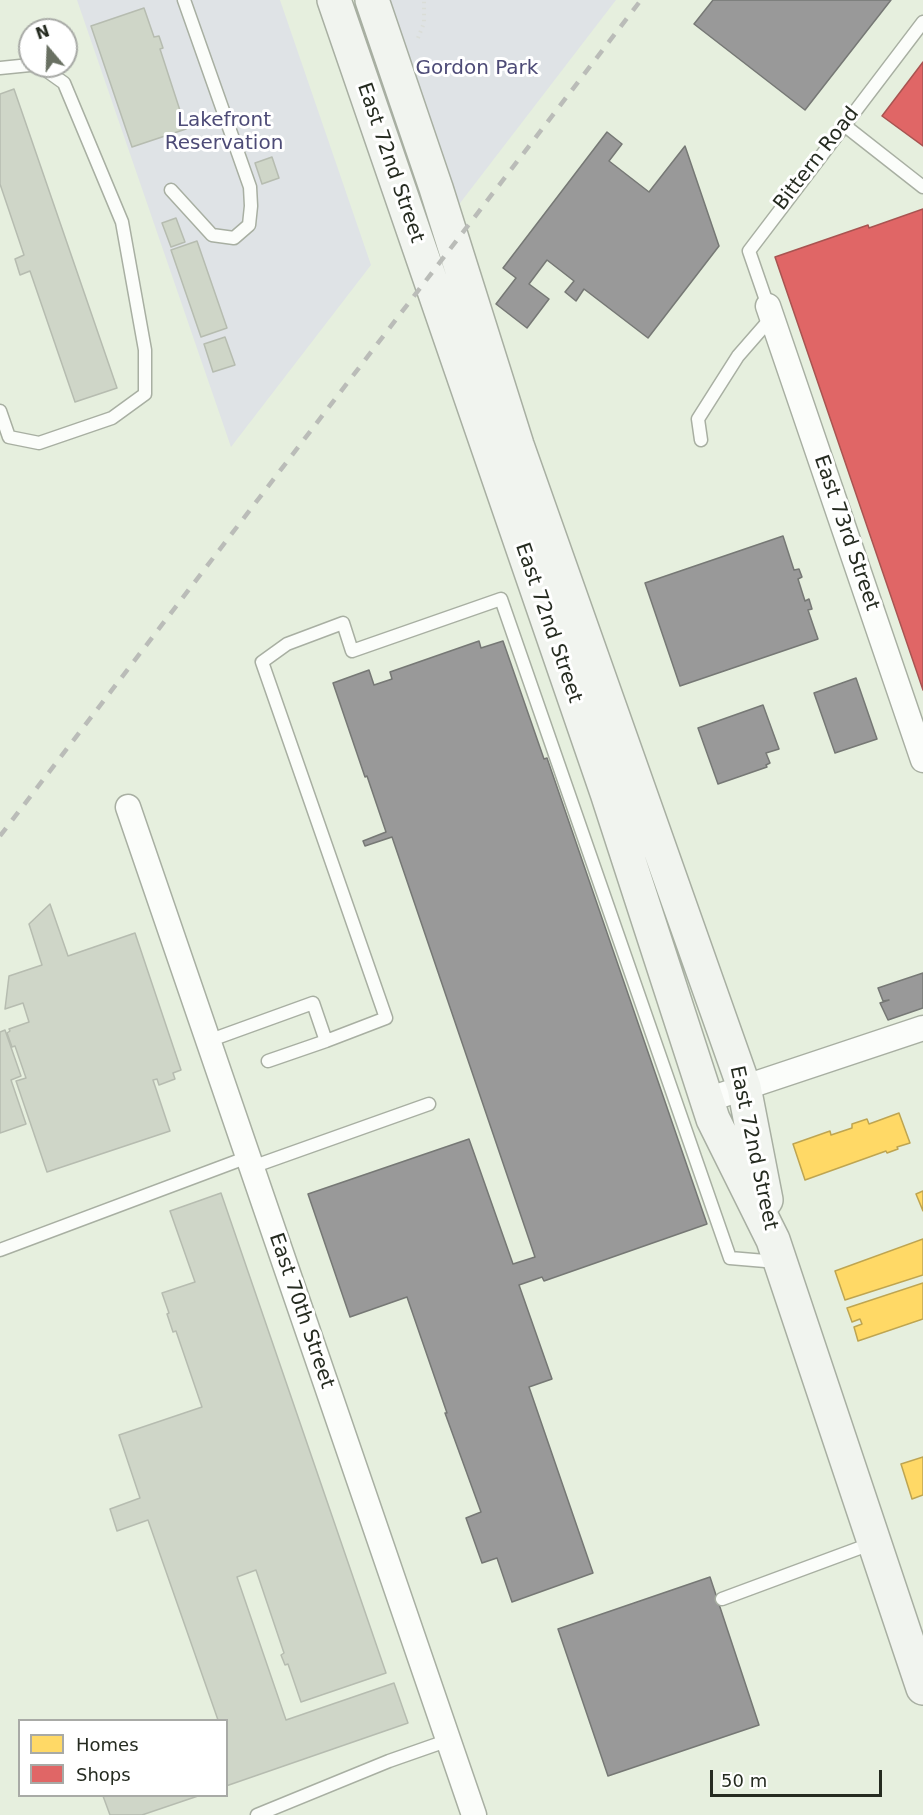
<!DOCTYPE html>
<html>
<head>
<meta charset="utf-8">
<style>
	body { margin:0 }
	#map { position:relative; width:923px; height:1815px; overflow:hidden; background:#e6efde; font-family:"DejaVu Sans",sans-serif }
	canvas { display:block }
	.legend { position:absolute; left:18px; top:1719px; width:210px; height:78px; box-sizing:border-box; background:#fff; border:2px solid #a8aaa6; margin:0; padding:8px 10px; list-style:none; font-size:18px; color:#252b20 }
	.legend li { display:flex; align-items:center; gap:12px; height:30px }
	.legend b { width:30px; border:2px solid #a8aaa6 }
	.north { position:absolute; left:18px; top:18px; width:60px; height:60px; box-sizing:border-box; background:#fff; border:2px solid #a8aaa6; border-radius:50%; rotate:341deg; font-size:16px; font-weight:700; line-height:24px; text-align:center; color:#252b20 }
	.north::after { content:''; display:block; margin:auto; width:21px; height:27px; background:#697062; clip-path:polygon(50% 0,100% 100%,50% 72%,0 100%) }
	.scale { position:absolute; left:710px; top:1770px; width:172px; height:27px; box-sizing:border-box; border:3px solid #252b20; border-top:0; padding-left:8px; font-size:18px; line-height:21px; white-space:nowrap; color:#252b20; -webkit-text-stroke:4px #fff; paint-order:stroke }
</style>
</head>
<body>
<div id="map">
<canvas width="923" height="1815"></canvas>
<ul class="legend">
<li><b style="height:16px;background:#ffd966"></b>Homes</li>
<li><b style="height:16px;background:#e06666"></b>Shops</li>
</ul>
<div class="north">N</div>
<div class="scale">50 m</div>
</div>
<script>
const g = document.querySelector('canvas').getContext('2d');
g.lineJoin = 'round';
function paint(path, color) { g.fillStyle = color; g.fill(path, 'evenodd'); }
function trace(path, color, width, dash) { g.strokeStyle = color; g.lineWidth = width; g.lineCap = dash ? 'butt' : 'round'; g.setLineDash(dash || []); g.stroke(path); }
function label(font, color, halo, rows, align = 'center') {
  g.font = font + ' "DejaVu Sans",sans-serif'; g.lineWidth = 6; g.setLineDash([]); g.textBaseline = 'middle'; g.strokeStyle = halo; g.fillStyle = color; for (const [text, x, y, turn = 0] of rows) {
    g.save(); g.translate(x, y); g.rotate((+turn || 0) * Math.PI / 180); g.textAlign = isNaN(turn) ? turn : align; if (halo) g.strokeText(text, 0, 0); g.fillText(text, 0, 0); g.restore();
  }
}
paint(new Path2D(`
	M77,0H280L371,265L231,447Z
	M381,0H616L454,211Z`), '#dfe3e6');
const homes = new Path2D(`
	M899,1113L910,1143L897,1147L898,1149L887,1153L886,1151L805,1180L793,1144L830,1131L831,1135L852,1128V1124L867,1119L869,1124Z
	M923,1191V1211L916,1194Z
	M923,1239V1275L845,1300L835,1271Z
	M923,1283V1319L858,1341L854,1327L862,1324L860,1319L852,1322L847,1308Z
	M923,1457V1495L912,1499L901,1464Z`);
paint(homes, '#ffd966');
trace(homes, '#bea551', 1.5);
const shops = new Path2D(`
	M923,62V146L882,116Z
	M923,209V690L775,257L868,225L869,228Z`);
paint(shops, '#e06666');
trace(shops, '#a85451', 1.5);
const industry = new Path2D(`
	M713,0H891L805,110L694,24Z
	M607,132L622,144L609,161L649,192L685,146L719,246L648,338L584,289L576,301L565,292L574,281L547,260L529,284L549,299L527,328L496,304L516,278L503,268Z
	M783,536L794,570L799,569L802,577L798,579L805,601L809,599L812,609L808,610L818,639L680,686L645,583Z
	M479,641L481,648L503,641L544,759L547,758L707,1224L544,1281L542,1277L519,1285L552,1379L529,1387L593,1573L512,1602L497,1558L482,1563L466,1518L481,1512L445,1413H447L407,1297L350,1317L308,1194L469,1139L513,1264L535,1257L392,837L365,846L363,841L386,832L367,776L365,777L333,683L369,670L374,685L392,679L390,672Z
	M856,678L877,739L835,753L814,693Z
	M763,705L779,749L766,753L770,763L766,765L767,767L718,784L698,728Z
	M923,973V1008L888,1020L880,1003L889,1000L883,1001L878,988Z
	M710,1577L759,1725L608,1776L558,1629Z`);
paint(industry, '#999');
trace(industry, '#767875', 1.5);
const building = new Path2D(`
	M144,8L154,37L159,36L163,48L160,49L186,129L132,147L91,26Z
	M14,89L117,388L75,402L30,271L20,275L15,259L24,255L0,184V94Z
	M272,157L279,178L262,184L255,163Z
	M176,218L185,242L171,247L162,223Z
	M197,241L227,328L201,337L171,250Z
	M225,337L235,365L213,372L204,344Z
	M50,904L68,956L135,933L181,1070L173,1073L175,1079L159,1085L157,1079L153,1080L170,1131L47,1172L16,1081L26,1078L15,1046L12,1047L7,1033L10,1031L9,1029L29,1022L23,1003L5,1009L9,976L42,965L29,924Z
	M5,1030L21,1076L11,1080L26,1124L0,1133V1032Z
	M221,1193L386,1673L301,1702L288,1664L285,1665L281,1655L284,1653L256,1570L237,1577L286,1720L394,1683L408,1723L226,1786V1720H218L148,1520L117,1531L110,1509L140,1498L119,1435L202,1407L176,1331L173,1332L167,1314L169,1313L162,1293L195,1282L170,1211Z
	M103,1796H198L142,1815H110Z`);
paint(building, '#cfd6c8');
trace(building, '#b6bcb0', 1.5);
const lane = new Path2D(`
	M0,68L30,65
	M844,125L923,187
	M171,190L212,235L234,238L249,225L251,206L250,187L184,0
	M768,306L749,251L923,22
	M0,411L9,437L39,443L112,418L145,394V350L122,222L64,83L40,66
	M701,440L698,419L738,356L772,317
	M208,1041L313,1003L326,1041
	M268,1061L326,1041L386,1018L262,662L287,644L343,623L352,651L501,599L730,1258L777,1262
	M252,1167L429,1104
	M0,1250L248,1157
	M722,1599L873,1543
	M257,1815L389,1761L449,1740`);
const street = new Path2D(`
	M768,306L923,760
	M128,807L474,1815
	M707,1100L923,1028`);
const secondary = new Path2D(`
	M334,0L607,793L713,1119L773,1240L923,1688
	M372,0L436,188L517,445L744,1087L766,1200`);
trace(lane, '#a8afa2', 15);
trace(street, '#a8afa2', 27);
trace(secondary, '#a8afa2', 36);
trace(new Path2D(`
	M418,38L424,23V0`), '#daddd8', 4, [1.5, 4.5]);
trace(lane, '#fbfdfa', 12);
trace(street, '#fbfdfa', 24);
trace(secondary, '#f1f4ef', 33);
trace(new Path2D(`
	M0,836L641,0`), '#babcb8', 4.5, [10, 10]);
label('20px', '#4d4b77', '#fff', [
	["Gordon Park",477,69],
	["Lakefront",224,121],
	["Reservation",224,144]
]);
label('20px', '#252b20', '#fff', [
	["Bittern Road",817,159,-52],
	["East 72nd Street",390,163,71],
	["East 73rd Street",846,533,71],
	["East 72nd Street",548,623,71],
	["East 72nd Street",753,1148,78],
	["East 70th Street",301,1311,71]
]);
</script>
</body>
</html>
